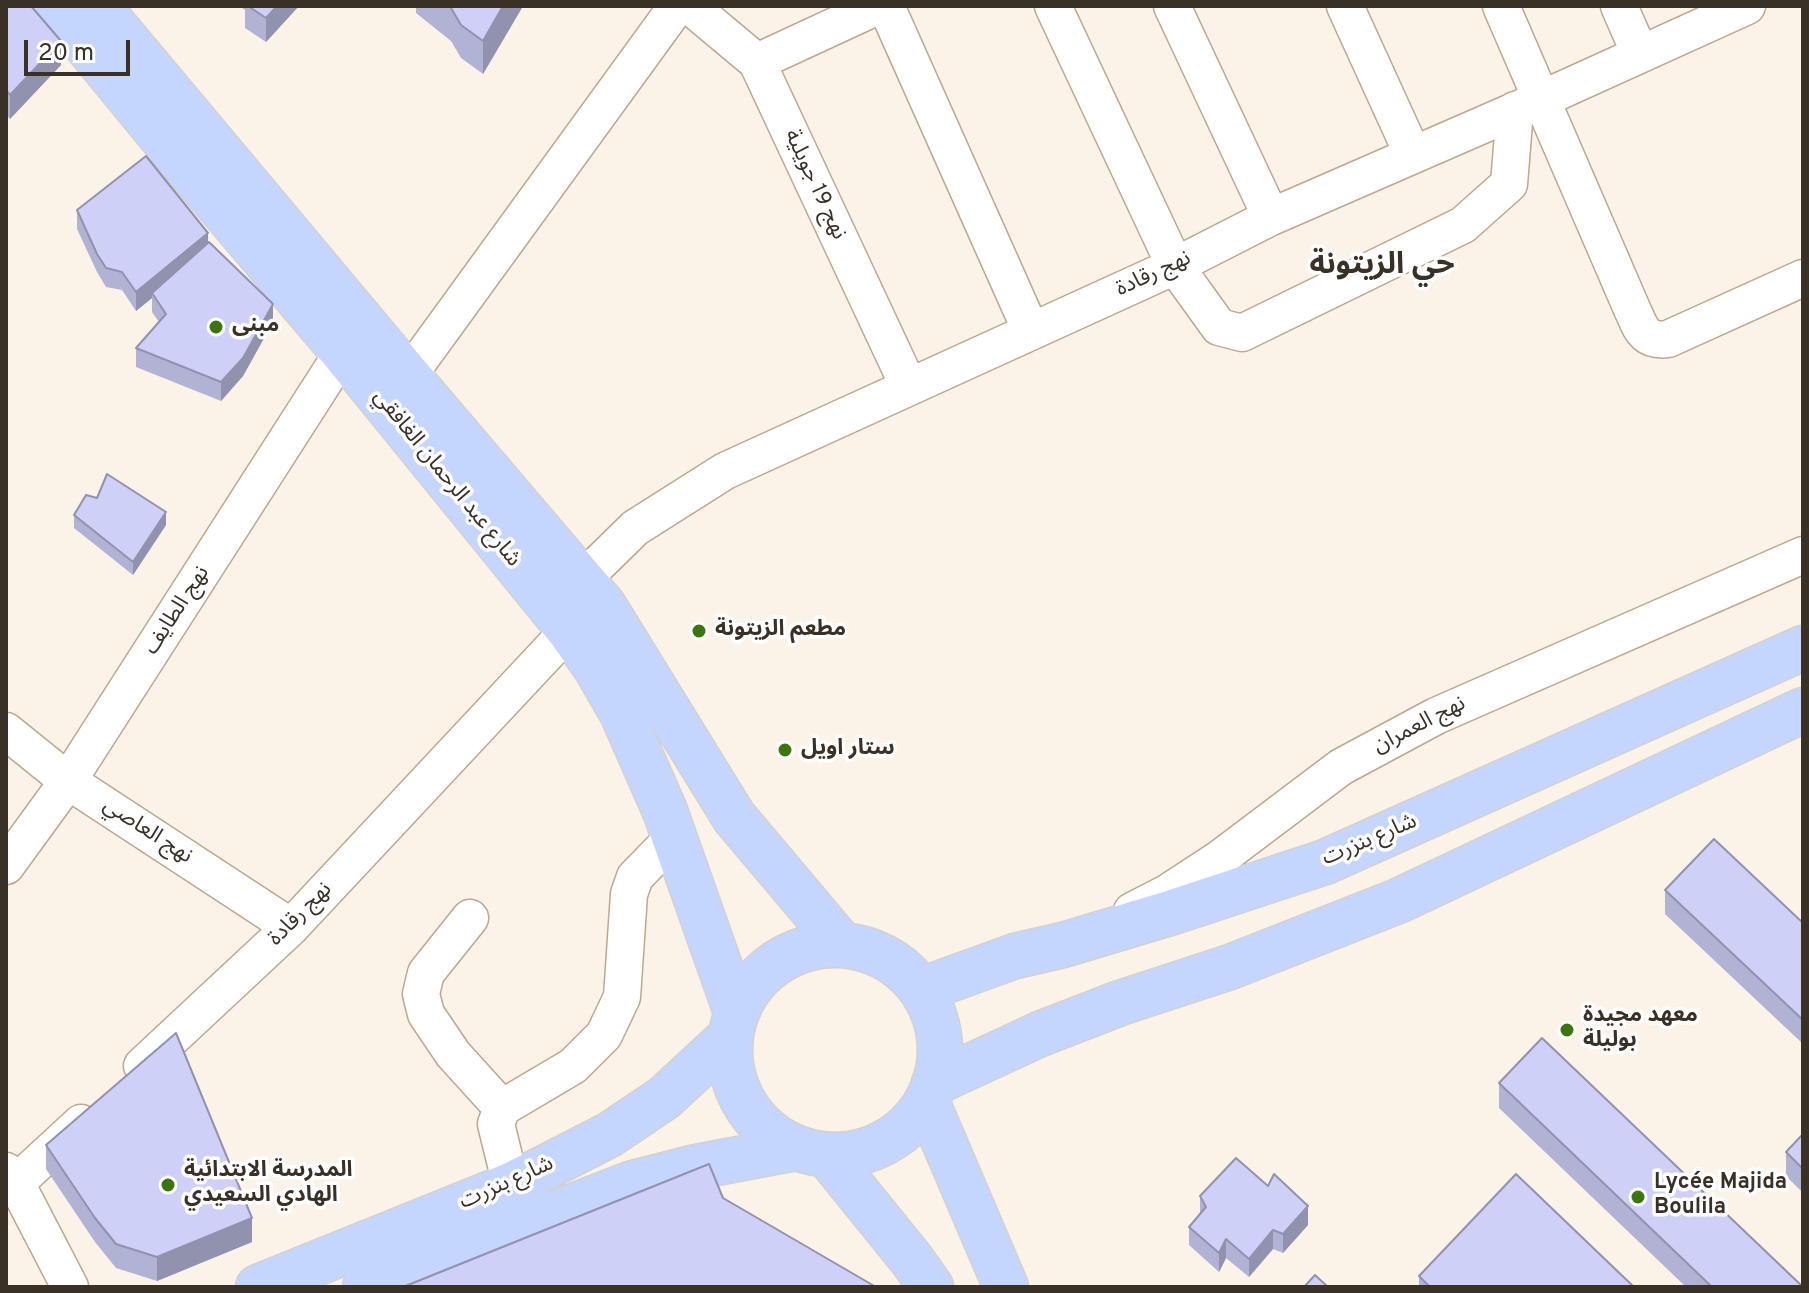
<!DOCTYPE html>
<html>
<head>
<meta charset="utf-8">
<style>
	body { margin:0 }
	#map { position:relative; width:1809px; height:1293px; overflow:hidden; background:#fcf3e8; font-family:Overpass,sans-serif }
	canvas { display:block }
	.frame { position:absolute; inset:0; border:8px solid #393026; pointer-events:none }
	.scale { position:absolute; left:24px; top:40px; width:106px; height:36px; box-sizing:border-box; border:4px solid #393026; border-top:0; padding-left:10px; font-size:24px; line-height:28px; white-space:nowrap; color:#393026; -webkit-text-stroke:6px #fff; paint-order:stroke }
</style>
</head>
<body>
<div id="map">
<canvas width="1809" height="1293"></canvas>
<div class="frame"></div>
<div class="scale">20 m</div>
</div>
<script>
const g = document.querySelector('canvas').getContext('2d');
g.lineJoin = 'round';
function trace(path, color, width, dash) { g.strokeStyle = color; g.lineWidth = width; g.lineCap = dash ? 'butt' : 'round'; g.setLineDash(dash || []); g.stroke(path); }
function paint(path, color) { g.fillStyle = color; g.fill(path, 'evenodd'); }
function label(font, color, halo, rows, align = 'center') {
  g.font = font + ' Overpass,"Noto Sans Arabic",sans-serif'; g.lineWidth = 7; g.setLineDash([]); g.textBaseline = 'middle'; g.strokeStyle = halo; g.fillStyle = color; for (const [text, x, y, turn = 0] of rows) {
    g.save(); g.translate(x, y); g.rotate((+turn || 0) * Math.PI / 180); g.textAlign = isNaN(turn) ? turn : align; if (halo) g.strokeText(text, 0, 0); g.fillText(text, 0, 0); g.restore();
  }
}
const minor = new Path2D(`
	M690,6L757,62L909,387
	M886,6L1031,331
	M1053,6L1175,266L1219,327L1242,333L1463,225L1509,184L1515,110
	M1172,6L1271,217
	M1345,6L1413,155
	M1501,6L1632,309C1641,328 1643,342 1668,339L1803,278
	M1619,6L1640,54
	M757,62L878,6
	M408,376L677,6
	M583,579L635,528L725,471L1175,266L1271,217L1542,99L1747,6
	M6,731L68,781L291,927
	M6,866L68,781L343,352
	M1132,911L1167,893L1219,859L1341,767L1436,716L1803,555
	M470,918L426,973L421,994L426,1014L453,1054L502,1108
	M142,1066L291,927L569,630
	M6,1171L16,1183L70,1287
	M16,1183L81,1123
	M511,1185L496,1124L502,1108L573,1066L604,1035L622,997L629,894L635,877L675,836`);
const major = new Path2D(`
	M54,6L187,168L343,352L569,630L596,668L622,713L665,811L736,1012
	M98,6L408,376L604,606L734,817L842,945
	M730 1050a105 105 0 1 1 210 0a105 105 0 1 1-210 0Z
	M921,990L1015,956L1063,945L1173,912L1325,862L1803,648
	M934,1083L1040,1034L1120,1003L1230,967L1398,901L1803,710
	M927,1102L1006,1287
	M827,1155L912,1260L931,1287
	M258,1287L511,1185L609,1135L664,1098L730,1037
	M365,1287L633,1183L696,1167L796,1148`);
trace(minor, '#bda78d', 39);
trace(major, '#d3d1cf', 47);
trace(minor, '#fff', 36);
trace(major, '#c4d6fd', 44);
paint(new Path2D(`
	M6,6L61,65L10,119L6,115Z
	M239,6H299L266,42L245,28V10Z
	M416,6H523L483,74L461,58L451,41L416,13Z
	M77,210L208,243L273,322L243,376L221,401L136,367V348L159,322L152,312V298L136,311L122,290L106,287L97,272L77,229Z
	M74,515L166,525L133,575L74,528Z
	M1665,890L1803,923V1044L1665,914Z
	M1499,1083L1803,1287H1686L1499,1108Z
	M1803,1134V1193L1786,1176V1152Z
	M46,1145L252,1242L157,1281L116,1268L95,1242L46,1169Z
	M1200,1196L1308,1225L1283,1253L1273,1249L1249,1277L1226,1258L1219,1272L1189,1245V1227L1200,1213Z
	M1419,1276L1634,1287H1419Z`), '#b1b3d5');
paint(new Path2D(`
	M277,6H299L266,42V18Z
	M503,6H523L483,74V41Z
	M61,41V65L10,119V95Z
	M208,233V252L152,293V298L136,311V292Z
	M273,304V322L243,376L221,401V382Z
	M166,512V525L133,575V562Z
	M1308,1206V1225L1283,1253V1234Z
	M252,1218V1242L157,1281V1257Z
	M1273,1230V1249L1249,1277V1259Z
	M1226,1239V1258L1219,1272V1253Z`), '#9092ae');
const building = new Path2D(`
	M6,6H31L61,41L10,95L6,90Z
	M248,6H277L266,18Z
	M449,6H503L483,41L461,25L451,8Z
	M146,156L208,233L136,292L122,272L106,268L97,254L77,210Z
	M209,242L273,304L243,358L221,382L136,348L166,314L152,293Z
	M107,474L166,512L133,562L74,515L86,495L97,498Z
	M1714,839L1803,923V1020L1665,890Z
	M176,1033L252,1218L157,1257L116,1244L95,1218L46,1145Z
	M1542,1038L1803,1287H1712L1499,1083Z
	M1803,1134V1169L1786,1152Z
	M1236,1158L1268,1186L1274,1174L1308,1206L1283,1234L1273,1230L1249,1259L1226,1239L1219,1253L1189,1227L1206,1207L1200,1196Z
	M709,1164L723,1198L876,1287H403Z
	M1516,1174L1634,1287H1430L1419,1276Z
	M1315,1275L1328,1287H1304Z`);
paint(building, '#ced0f8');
trace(building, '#9092ae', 2);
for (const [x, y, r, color] of [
	[216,327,8,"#3b760c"],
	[699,631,8,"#3b760c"],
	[785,750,8,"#3b760c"],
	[1567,1030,8,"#3b760c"],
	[168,1185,8,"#3b760c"],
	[1638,1197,8,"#3b760c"]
]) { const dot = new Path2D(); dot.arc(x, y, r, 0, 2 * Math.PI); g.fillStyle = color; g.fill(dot); trace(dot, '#fff', 3); }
label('22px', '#393026', '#fff', [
	["نهج 19 جويلية",814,185,65],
	["نهج رقادة",1154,275,-25],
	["شارع عبد الرحمان الغافقي",446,479,51],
	["نهج الطايف",178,611,-57],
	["نهج العمران",1420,726,-27],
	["نهج العاصي",147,832,33],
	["شارع بنزرت",1370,841,-23],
	["نهج رقادة",301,915,-45],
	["شارع بنزرت",507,1184,-24]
]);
label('bold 22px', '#393026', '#fff', [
	["مبنى",232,327],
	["مطعم الزيتونة",715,631],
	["ستار اويل",801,750],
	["معهد مجيدة",1583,1017],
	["بوليلة",1583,1042],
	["المدرسة الابتدائية",184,1172],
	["الهادي السعيدي",184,1197],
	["Lycée Majida",1654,1184],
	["Boulila",1654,1209]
], 'left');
label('bold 30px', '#393026', '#fff', [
	["حي الزيتونة",1382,267]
]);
</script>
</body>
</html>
